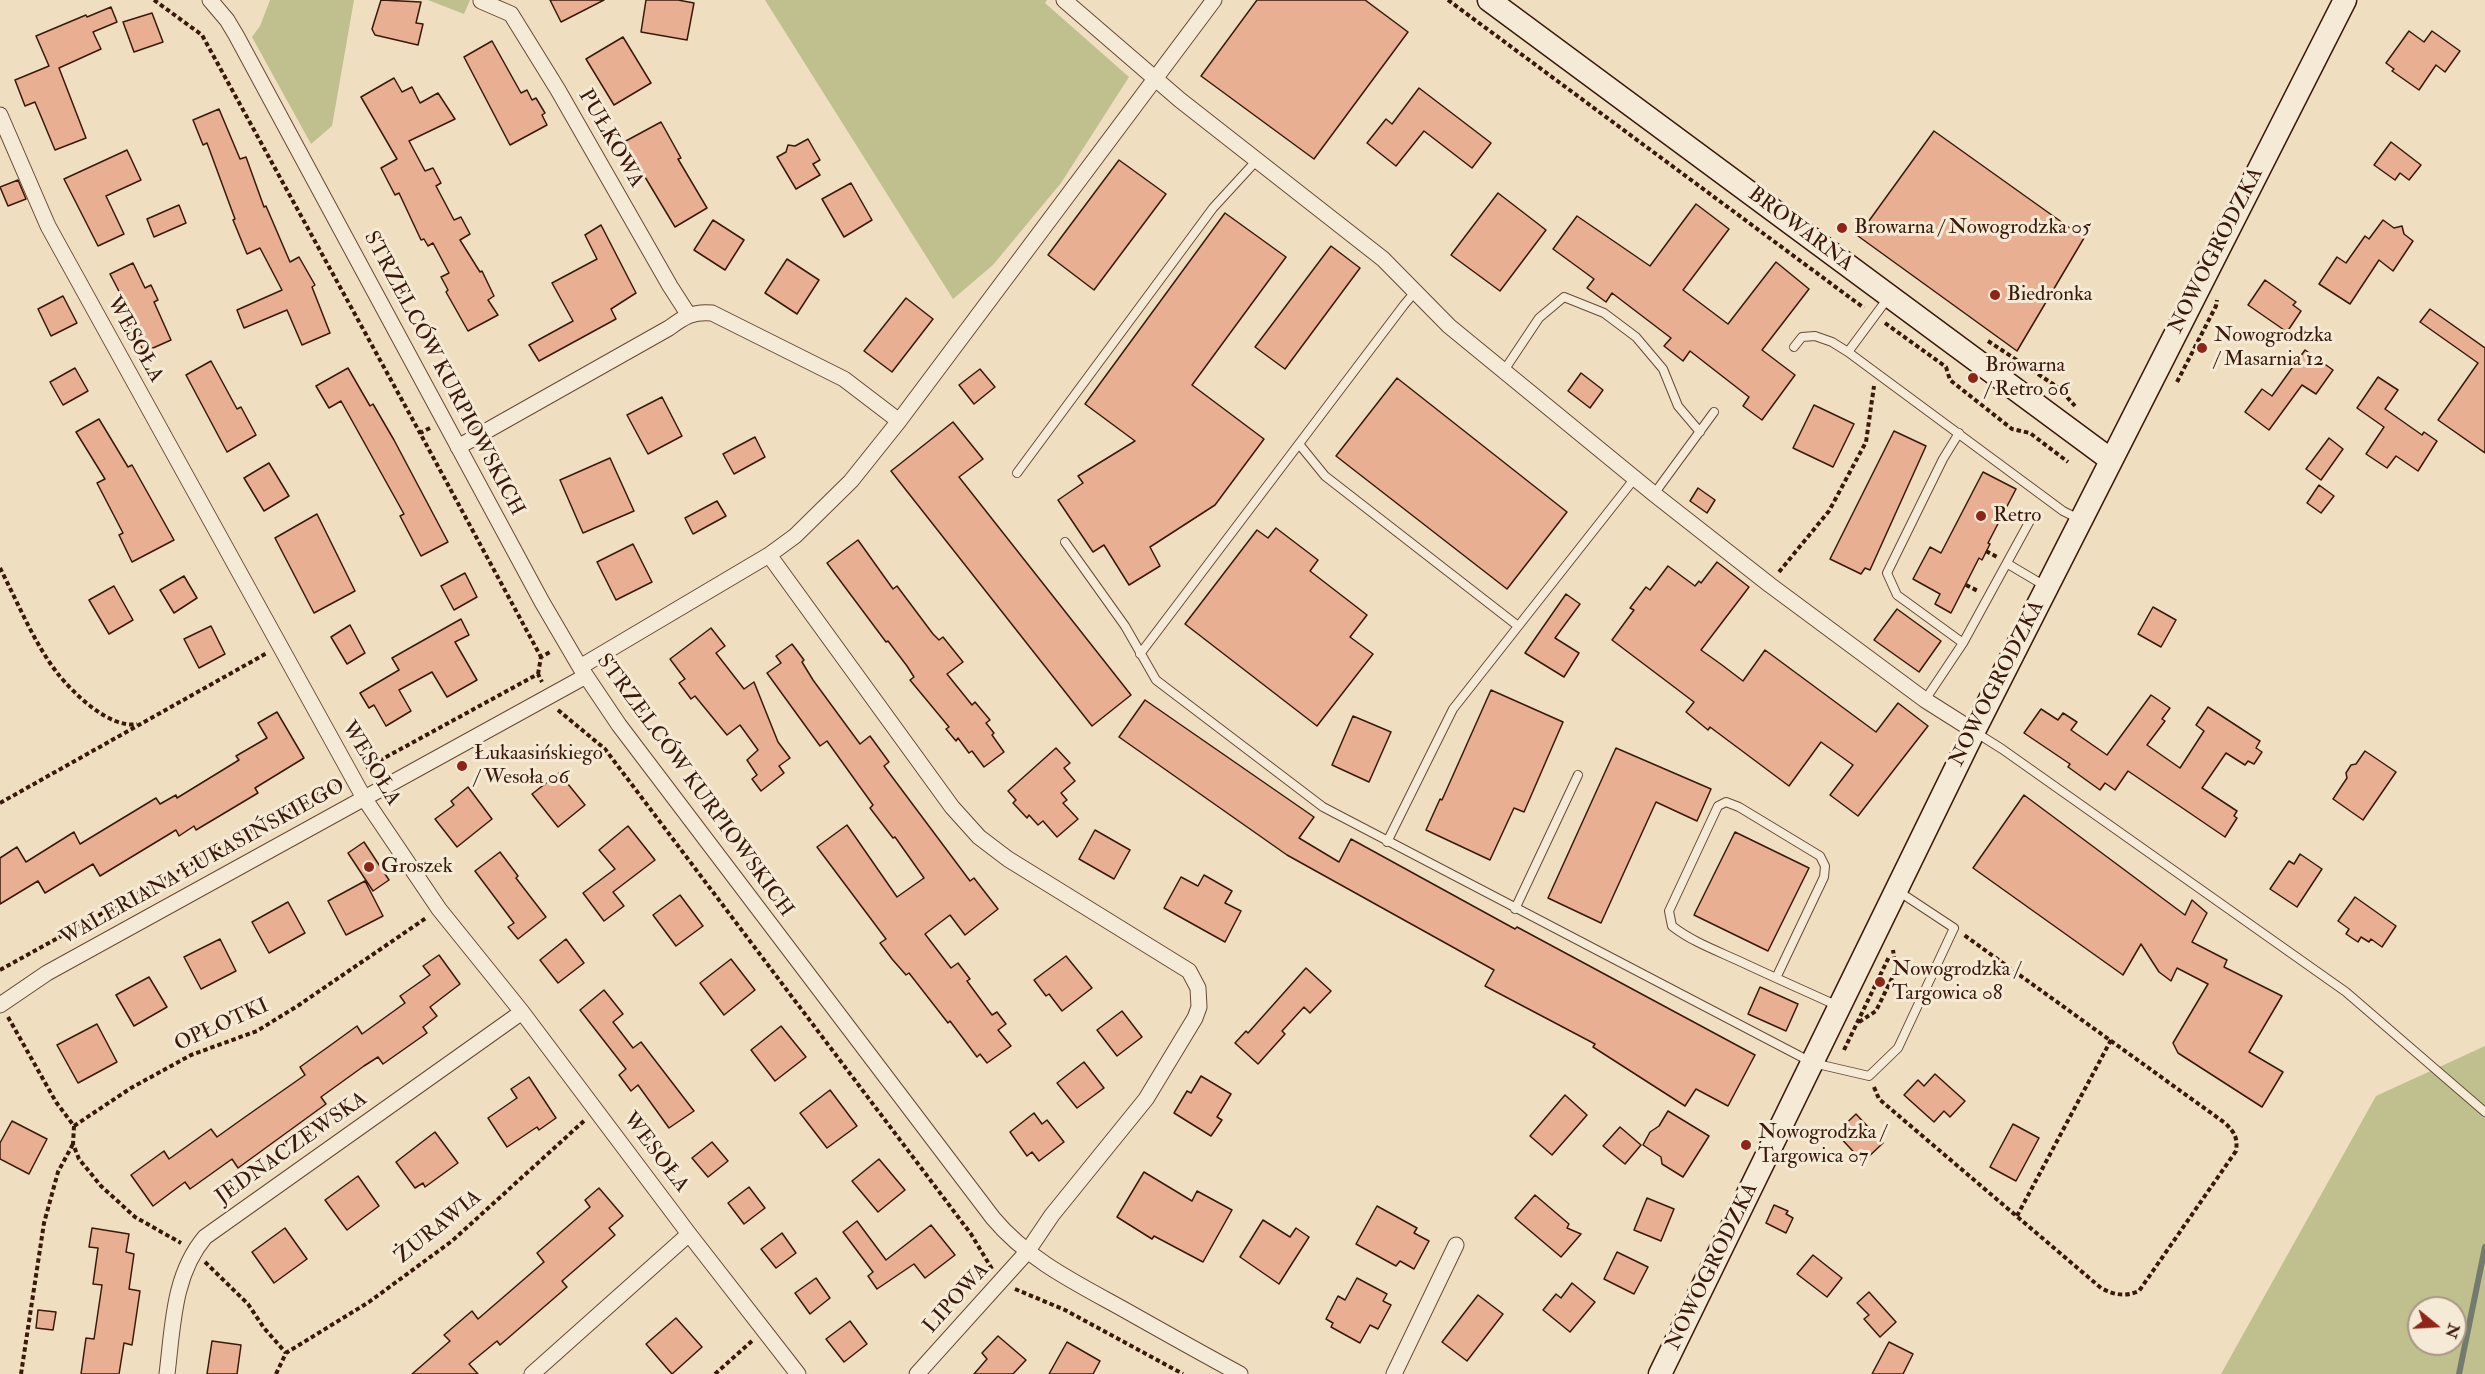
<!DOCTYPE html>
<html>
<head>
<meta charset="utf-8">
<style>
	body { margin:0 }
	#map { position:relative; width:2485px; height:1374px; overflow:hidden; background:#efdfc0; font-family:"IM FELL Double Pica",serif }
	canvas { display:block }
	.north { position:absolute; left:2407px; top:1296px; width:60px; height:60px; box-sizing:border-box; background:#f5ead6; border:2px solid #aa9684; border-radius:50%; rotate:108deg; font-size:16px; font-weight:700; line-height:24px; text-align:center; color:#391909 }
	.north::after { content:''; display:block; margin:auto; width:21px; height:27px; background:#8f2418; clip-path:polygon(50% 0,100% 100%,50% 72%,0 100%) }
</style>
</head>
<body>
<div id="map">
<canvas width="2485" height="1374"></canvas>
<div class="north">N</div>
</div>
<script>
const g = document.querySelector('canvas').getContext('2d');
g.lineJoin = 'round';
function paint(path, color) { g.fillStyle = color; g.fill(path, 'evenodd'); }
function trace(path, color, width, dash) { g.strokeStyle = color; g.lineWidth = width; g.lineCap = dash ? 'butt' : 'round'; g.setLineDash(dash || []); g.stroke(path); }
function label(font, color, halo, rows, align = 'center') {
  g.font = font + ' "IM FELL Double Pica",serif'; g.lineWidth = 6; g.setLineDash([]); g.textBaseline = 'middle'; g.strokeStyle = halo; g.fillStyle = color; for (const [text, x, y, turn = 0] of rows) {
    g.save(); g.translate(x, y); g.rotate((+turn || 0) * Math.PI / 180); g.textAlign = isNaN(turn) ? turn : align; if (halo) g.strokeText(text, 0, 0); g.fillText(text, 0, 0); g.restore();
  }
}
paint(new Path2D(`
	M270,0H354L332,126L311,144L252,37L260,26Z
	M428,0H470L464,14Z
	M765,0H1047L1045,3L1129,77L1061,183L993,265L953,299Z
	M2485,1046V1374H2221L2376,1096ZM2419,1308H2455V1344H2419Z`), '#bfc08e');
trace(new Path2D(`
	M2459,1374L2485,1247`), '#737b6d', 6);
const building = new Path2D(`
	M381,0L421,2L416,23L423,24L418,45L375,35L372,29Z
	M550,0H604L561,22Z
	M646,0H678L694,3L687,40L641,32Z
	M1257,0H1365L1408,32L1314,159L1201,76Z
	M111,7L117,22L93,32L101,49L59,68L86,138L55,150L35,102L25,106L15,80L49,66L36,36L86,15L87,17Z
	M152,13L163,42L134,52L123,22Z
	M2409,31L2424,42L2432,31L2460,51L2445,72L2436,65L2419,90L2392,71L2394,69L2386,63Z
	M623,37L651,83L614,105L586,59Z
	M492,41L521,93L527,90L532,100L536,98L545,113L542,115L547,125L510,145L464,57Z
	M394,78L402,92L412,87L420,103L438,93L455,119L409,141L425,171L433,168L441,183L436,186L454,220L461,217L470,234L460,240L480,272L482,271L494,296L488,300L498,315L468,331L446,292L448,290L441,277L449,273L433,243L428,246L424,239L421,240L399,193L395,195L381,168L397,159L361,97Z
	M1419,88L1491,143L1472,168L1424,131L1396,166L1367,143L1386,119L1392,124Z
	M219,109L240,159L246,157L264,207L266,206L290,262L299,257L315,285L312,287L330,333L302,345L287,310L244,328L237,310L282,290L260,248L247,254L233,220L235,219L207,143L203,145L193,120Z
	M661,122L681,158L678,159L707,208L675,227L624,142Z
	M1934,131L2084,238L2017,351L1858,236Z
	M808,139L820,160L813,164L820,175L796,189L777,157L786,152L788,145L795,146Z
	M2391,142L2421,165L2409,180L2400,173L2395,180L2374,165Z
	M127,150L141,180L106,196L124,234L98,246L64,179Z
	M1119,160L1166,194L1094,290L1048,255Z
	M18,180L26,199L8,206L0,187Z
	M851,183L872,220L844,237L822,199Z
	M1498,193L1546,230L1500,291L1451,255Z
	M1696,204L1729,229L1683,290L1728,324L1776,262L1809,289L1762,350L1795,375L1762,420L1743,406L1749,397L1690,351L1683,361L1664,346L1671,338L1612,293L1606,302L1587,288L1594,279L1553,249L1577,216L1650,266Z
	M179,205L186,223L154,237L147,219Z
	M1225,213L1286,257L1192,385L1264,439L1215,505L1150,547L1160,566L1129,585L1104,545L1093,552L1058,500L1083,483L1078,476L1135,441L1085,404Z
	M713,220L744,240L725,270L694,250Z
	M2383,220L2394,228L2402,226L2404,234L2413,241L2393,271L2379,260L2350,304L2319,284L2337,257L2346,263L2365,236L2369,239Z
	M601,225L636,293L611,309L616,319L539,361L529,345L573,321L552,283L597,259L585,235Z
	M1331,246L1360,268L1285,369L1255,347Z
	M787,259L819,280L797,314L765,293Z
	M133,263L145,288L151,285L158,300L154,302L171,340L144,352L132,328L137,326L110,274Z
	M2265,280L2296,302L2293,305L2301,311L2287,332L2248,305Z
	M63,296L77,323L51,336L38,309Z
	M906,298L933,319L892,372L864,351Z
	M2430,309L2485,348V453L2438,420L2478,363L2420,322Z
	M2305,350L2333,370L2316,394L2302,385L2269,430L2245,412L2262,389L2272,396Z
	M211,361L237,409L241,407L256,435L227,452L186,375Z
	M75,368L88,391L63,405L50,382Z
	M348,368L370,406L373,404L394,440L448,542L421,556L400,516L404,514L341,401L329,408L316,386Z
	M980,369L995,387L974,404L959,385Z
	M1581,373L1603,390L1590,408L1568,391Z
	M2378,377L2398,390L2385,409L2422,435L2424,432L2437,441L2418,471L2396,456L2387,468L2366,454L2384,427L2357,408Z
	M1397,378L1567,512L1507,589L1336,456Z
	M662,397L682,436L648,454L627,415Z
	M1814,405L1854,424L1833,467L1793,448Z
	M99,419L128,467L132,465L174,540L132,562L119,535L123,533L97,483L105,479L76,432Z
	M953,422L983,459L959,477L1131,695L1092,726L891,471Z
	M1894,431L1926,446L1870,570L1865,568L1861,574L1830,559Z
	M755,437L765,457L734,474L723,454Z
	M2329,438L2343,449L2321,480L2306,469Z
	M610,458L634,511L583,533L560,480Z
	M269,463L289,496L264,511L244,478Z
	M1983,472L2016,489L1988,543L1990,544L1982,560L1979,558L1951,613L1935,604L1940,594L1913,579L1930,547L1941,553Z
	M2319,485L2334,496L2321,513L2307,503Z
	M1698,488L1715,500L1707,513L1690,501Z
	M717,501L726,516L693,534L685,518Z
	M317,514L355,591L314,613L275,538Z
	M1276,528L1318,560L1310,571L1367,615L1350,637L1373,654L1317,726L1185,624L1257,530L1268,538Z
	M858,540L893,589L897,586L933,634L939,640L943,637L963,662L947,674L972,705L975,702L990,720L986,723L994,733L992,735L1004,752L984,767L972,751L969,753L958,738L956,741L946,729L949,727L910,680L914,677L907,666L888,641L886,642L827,563Z
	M633,544L652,582L616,600L597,562Z
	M1717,562L1749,587L1701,650L1722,665L1743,681L1765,650L1876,732L1898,703L1928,726L1858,816L1830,795L1853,765L1821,742L1789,786L1710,727L1708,730L1686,712L1694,702L1612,640L1634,610L1630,608L1646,587L1650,590L1668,566L1695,586L1699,581L1701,583Z
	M465,573L477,597L454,610L441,586Z
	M184,576L197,598L174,613L160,590Z
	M114,586L133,620L109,634L89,600Z
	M1566,594L1580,604L1555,638L1579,653L1564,677L1525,653Z
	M2153,607L2176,620L2161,647L2138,634Z
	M1897,609L1941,641L1919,672L1874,640Z
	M461,619L469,635L455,642L477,680L447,697L432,672L399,690L411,711L386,726L374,705L369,708L360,693L399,670L392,658Z
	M350,625L365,653L347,664L331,637Z
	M211,626L225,654L199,668L184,639Z
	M711,628L725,646L716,653L744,689L754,682L778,742L790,758L779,766L784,773L761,791L752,779L757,775L747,760L758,750L740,725L727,735L695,696L691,699L679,683L685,679L670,659Z
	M792,644L804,660L802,662L813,680L860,744L870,736L889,762L884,766L970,881L974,878L998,909L965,935L950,915L925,934L951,968L958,963L970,979L967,981L992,1015L997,1012L1006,1024L998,1030L1011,1046L987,1063L980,1054L977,1057L950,1021L948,1023L909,973L906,975L892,959L880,943L886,939L817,847L847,825L897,897L924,878L895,837L893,838L870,808L873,805L827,741L820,746L767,673L781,663L776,656Z
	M1491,690L1563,722L1524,812L1514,808L1490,860L1426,830L1440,799L1442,800Z
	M2151,695L2170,708L2162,719L2165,721L2147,745L2180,768L2204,731L2196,725L2208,707L2260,741L2256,748L2262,752L2254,764L2248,761L2245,765L2226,753L2202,788L2237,811L2234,816L2237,818L2225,837L2128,771L2115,790L2105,783L2100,790L2068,767L2070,764L2024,733L2041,709L2058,720L2063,713L2077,722L2071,730L2107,755Z
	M1145,700L1314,817L1299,838L1339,862L1351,839L1515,929L1517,927L1755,1055L1728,1106L1696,1089L1685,1106L1593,1047L1595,1044L1485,986L1494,970L1287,855L1119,737Z
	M277,712L304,758L255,788L258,793L196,830L194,826L179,836L176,830L100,876L93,864L45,893L38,881L0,904V858L17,847L26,862L74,832L80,844L156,798L160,804L176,795L177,798L239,760L236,756L267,738L258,723Z
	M1353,716L1391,732L1369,782L1332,765Z
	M1056,748L1070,763L1064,768L1075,781L1061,793L1067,800L1063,803L1078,819L1057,837L1043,821L1038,825L1029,815L1027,818L1013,803L1016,800L1008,791Z
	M1616,748L1711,789L1697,821L1656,802L1601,923L1548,898Z
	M2365,751L2396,772L2363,820L2333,799L2347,778L2346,773L2351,765L2356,764Z
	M559,773L585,805L558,827L532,794Z
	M468,787L492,819L457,847L435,819L454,805L451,801Z
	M2024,795L2185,915L2192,900L2207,913L2192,942L2227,960L2224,967L2282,996L2249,1052L2283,1072L2262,1107L2178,1053L2173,1043L2208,984L2177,968L2171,981L2159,972L2141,944L2123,975L1973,868Z
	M628,826L655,860L613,892L624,906L604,921L583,893L615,869L599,850Z
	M1095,830L1130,850L1114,879L1079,859Z
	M1735,832L1809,868L1768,951L1694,915Z
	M364,842L389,880L373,891L348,853Z
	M500,852L518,876L516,878L546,917L518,939L508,927L514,923L475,871Z
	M2300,854L2322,869L2297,907L2270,889L2289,861L2294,864Z
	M1204,875L1232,891L1225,903L1241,911L1225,942L1164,908L1181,877L1198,886Z
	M365,881L383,916L346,935L328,901Z
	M680,895L703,926L676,946L653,915Z
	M2355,897L2396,926L2382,947L2371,939L2369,942L2361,937L2358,942L2346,934L2349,929L2338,921Z
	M288,902L305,933L269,953L252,922Z
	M220,939L236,971L201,989L184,957Z
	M566,939L584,963L558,983L540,960Z
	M439,955L460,984L430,1007L437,1016L423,1027L427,1033L383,1064L378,1057L364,1066L321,1097L326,1104L238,1168L232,1159L190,1189L185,1182L153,1206L131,1175L164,1151L169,1159L211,1129L217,1137L245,1117L305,1075L300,1067L328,1047L357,1026L362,1034L405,1003L400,996L430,975L423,966Z
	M1066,956L1092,988L1062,1011L1049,994L1046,996L1034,980Z
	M731,959L755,990L724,1015L700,983Z
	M1306,968L1331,991L1310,1013L1304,1007L1282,1031L1285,1034L1258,1064L1235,1043L1246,1031L1248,1033Z
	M149,977L167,1007L134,1026L116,995Z
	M1760,987L1798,1004L1786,1031L1748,1014Z
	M604,990L623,1014L613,1022L633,1048L641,1042L694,1111L669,1128L638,1085L631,1091L619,1075L626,1069L580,1010Z
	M1122,1011L1142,1037L1117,1056L1097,1030Z
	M97,1024L117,1062L78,1083L57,1045Z
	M781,1026L806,1057L775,1081L751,1050Z
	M1084,1062L1104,1088L1077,1108L1057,1083Z
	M1935,1074L1965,1101L1950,1117L1944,1111L1934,1122L1904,1095L1918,1080L1924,1086Z
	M1201,1076L1231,1094L1217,1117L1222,1120L1211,1136L1174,1113L1187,1091L1191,1093Z
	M529,1077L556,1118L539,1130L537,1127L507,1147L488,1118L517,1098L511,1089Z
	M830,1090L857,1126L827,1148L800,1113Z
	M1565,1095L1587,1115L1552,1155L1530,1136Z
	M1668,1111L1709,1136L1683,1177L1662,1164L1661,1157L1643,1145L1650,1132L1659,1126Z
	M1034,1113L1042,1124L1047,1120L1064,1142L1039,1161L1032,1152L1027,1156L1010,1132Z
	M1856,1114L1883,1143L1863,1162L1836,1133Z
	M12,1121L47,1139L29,1174L0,1159V1143Z
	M2013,1124L2039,1138L2016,1181L1990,1167Z
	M1620,1127L1641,1145L1625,1164L1603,1146Z
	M435,1132L458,1163L425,1187L423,1183L415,1188L396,1162Z
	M712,1142L728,1161L708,1177L692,1158Z
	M879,1159L905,1190L878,1212L852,1181Z
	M1144,1172L1192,1201L1197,1191L1232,1210L1203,1262L1154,1236L1152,1239L1117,1217Z
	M358,1176L379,1206L347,1230L325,1200Z
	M749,1187L765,1208L744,1224L728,1203Z
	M599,1188L623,1216L609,1228L615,1235L562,1281L567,1287L500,1345L497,1341L469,1364L478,1374H412L450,1341L444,1335L472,1311L478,1319L544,1262L537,1253L590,1207L585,1200Z
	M1535,1195L1569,1224L1567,1228L1581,1234L1561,1257L1515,1218Z
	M1647,1198L1674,1209L1661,1241L1634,1230Z
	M1774,1205L1788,1211L1786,1214L1793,1218L1786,1233L1766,1223Z
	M1377,1206L1417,1228L1414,1233L1429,1241L1414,1269L1400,1261L1396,1266L1356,1244Z
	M1263,1220L1290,1237L1296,1228L1309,1237L1279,1284L1240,1257Z
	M857,1221L886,1260L931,1225L955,1255L925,1278L914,1264L877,1289L868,1276L873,1272L843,1232Z
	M92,1228L129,1234L126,1252L134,1254L129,1289L140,1291L132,1345L124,1343L119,1374H81L86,1338L94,1339L102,1285L93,1284L98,1248L89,1247Z
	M285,1228L307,1259L274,1283L252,1252Z
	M782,1233L796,1253L776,1268L761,1249Z
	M1617,1252L1648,1267L1634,1294L1604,1279Z
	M1813,1255L1842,1278L1827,1297L1797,1274Z
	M816,1278L830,1298L810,1314L795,1293Z
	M1357,1278L1387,1294L1383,1301L1391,1305L1378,1329L1370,1325L1360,1343L1331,1327L1333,1323L1326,1319L1338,1296L1345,1300Z
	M1572,1283L1595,1302L1570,1332L1543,1310L1556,1294L1561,1298Z
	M1869,1292L1896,1322L1880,1337L1864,1319L1869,1315L1857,1303Z
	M1478,1295L1503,1314L1467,1361L1442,1342Z
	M38,1310L56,1312L53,1330L36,1328Z
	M676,1318L702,1347L672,1374L646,1344Z
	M850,1321L867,1344L844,1362L826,1339Z
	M998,1336L1026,1360L1013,1374H974L987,1359L982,1353Z
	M212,1341L241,1345L237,1374H207Z
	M1067,1342L1100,1361L1093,1374H1049Z
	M1889,1342L1913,1354L1903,1374H1872Z`);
paint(building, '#e9af93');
trace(building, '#391909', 1.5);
const lane = new Path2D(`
	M1794,347L1802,337L1815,336L1832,342L1848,352L2063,511L2079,519
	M1848,352L1888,298
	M1503,372L1539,318L1564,297L1604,313L1636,337L1663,369L1678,406L1700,432
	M1959,433L1943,459L1887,573L1897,595L1963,643L2032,517
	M1299,444L1325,476L1518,626
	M1017,473L1213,208L1257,160
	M1654,494L1714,412
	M1065,542L1125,626L1156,680L1323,807L1813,1063L1869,1076L1898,1048L1954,928L1898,891
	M2008,564L2045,586
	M1140,654L1404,305L1414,293
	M1925,700L1963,643
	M1975,732L2002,749L2346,992L2485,1112
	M1387,842L1453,709L1635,478
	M1515,909L1578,775
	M1776,978L1824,877L1825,866L1820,856L1739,807L1726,802L1718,806L1669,911L1672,926C1691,941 1715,950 1737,960C1771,976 1805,991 1838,1006`);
const street = new Path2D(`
	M210,0L227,20L236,35L542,602L580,667L619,725L993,1218C1028,1260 1076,1283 1123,1309C1162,1331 1201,1353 1240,1374
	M1064,0L1180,100L1383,259L1449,326L1654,494L1770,585L1925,700L1974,731
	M481,1L511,14L558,90L670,286L688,314
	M0,115L48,226L364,798L439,909L522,1012L689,1234L798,1374
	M458,447L669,328C684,317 693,311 712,313L844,379L899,421
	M769,555L952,807L979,837L1008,859L1189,971L1198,988L1199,1007L1195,1018L1146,1099L1052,1215L1027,1252L917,1374
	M580,667L769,555L795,536L851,481L899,421L1214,0
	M0,1005L47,973L586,676
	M167,1374C173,1326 173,1275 205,1237L522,1012
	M532,1374L689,1234
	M1394,1374L1456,1245`);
const secondary = new Path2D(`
	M1489,0L2111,460
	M1660,1374L1974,731L2345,0`);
trace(lane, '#664a37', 10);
trace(street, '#664a37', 17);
trace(secondary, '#391909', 25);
trace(new Path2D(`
	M154,0L202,35L420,433
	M1448,0L1864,308
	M1885,323L1946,367L1950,380L2012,429L2030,433L2068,462
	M1988,341L2059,388L2075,406
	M2177,382L2216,306L2217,300
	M430,428L420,433L541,657
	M1986,551L1997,557
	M0,568C18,603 34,643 58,674C74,694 110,729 137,724
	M1779,572L1829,511L1866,442L1874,386
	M1966,585L1978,591
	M538,674L541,657L552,651
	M558,710L605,749L971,1234L992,1269
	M366,768L538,674L542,682
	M0,803L267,653
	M0,970L338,783
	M8,1017L56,1102L74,1126L73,1144L79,1159L101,1186L135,1217L181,1243
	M1859,1022L1876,1011L1896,970L1893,950
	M1844,1050L1889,957
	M1874,1087L1879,1099L2101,1288C2114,1295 2125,1297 2139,1291L2236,1151C2238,1137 2234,1132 2225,1123L1964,935
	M74,1126L131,1088L191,1055L257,1031L299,1005L426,918
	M2017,1216L2111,1040
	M205,1262L248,1304L264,1328L286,1353
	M1015,1289L1065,1310L1183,1374
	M21,1374L44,1223L58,1172L73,1144
	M276,1374L286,1353L369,1302L452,1241L585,1120
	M715,1374L752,1341`), '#391909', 4, [4.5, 3]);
trace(lane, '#f5ead6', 8);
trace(street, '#f5ead6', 15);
trace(secondary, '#f5ead6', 22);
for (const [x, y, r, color] of [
	[1842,228,6,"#8f2418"],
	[1995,295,6,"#8f2418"],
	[2202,348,6,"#8f2418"],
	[1973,378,6,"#8f2418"],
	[1981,516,6,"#8f2418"],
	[462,766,6,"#8f2418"],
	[369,867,6,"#8f2418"],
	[1880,982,6,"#8f2418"],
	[1746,1145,6,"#8f2418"]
]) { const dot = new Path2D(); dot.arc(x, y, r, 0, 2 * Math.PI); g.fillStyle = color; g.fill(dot); trace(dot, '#f5ead6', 2); }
label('21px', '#391909', '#f5ead6', [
	["PUŁKOWA",610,139,60],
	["BROWARNA",1800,230,37],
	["NOWOGRODZKA",2217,251,-63],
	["WESOŁA",134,340,61],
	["STRZELCÓW KURPIOWSKICH",443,374,62],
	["NOWOGRODZKA",1998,684,-63],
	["WESOŁA",370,764,59],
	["STRZELCÓW KURPIOWSKICH",694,786,54],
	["WALERIANA ŁUKASIŃSKIEGO",203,863,-29],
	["OPŁOTKI",222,1026,-24],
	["JEDNACZEWSKA",292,1149,-35],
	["WESOŁA",655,1153,53],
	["ŻURAWIA",439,1228,-39],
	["NOWOGRODZKA",1713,1267,-64],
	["LIPOWA",957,1299,-48]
]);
label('21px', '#391909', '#f5ead6', [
	["Browarna / Nowogrodzka 05",1854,228],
	["Biedronka",2007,295],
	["Nowogrodzka",2214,336],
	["/ Masarnia 12",2214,360],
	["Browarna",1985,366],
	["/ Retro 06",1985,390],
	["Retro",1993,516],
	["Łukaasińskiego",474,754],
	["/ Wesoła 06",474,778],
	["Groszek",381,867],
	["Nowogrodzka /",1892,970],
	["Targowica 08",1892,994],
	["Nowogrodzka /",1758,1133],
	["Targowica 07",1758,1157]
], 'left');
</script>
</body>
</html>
